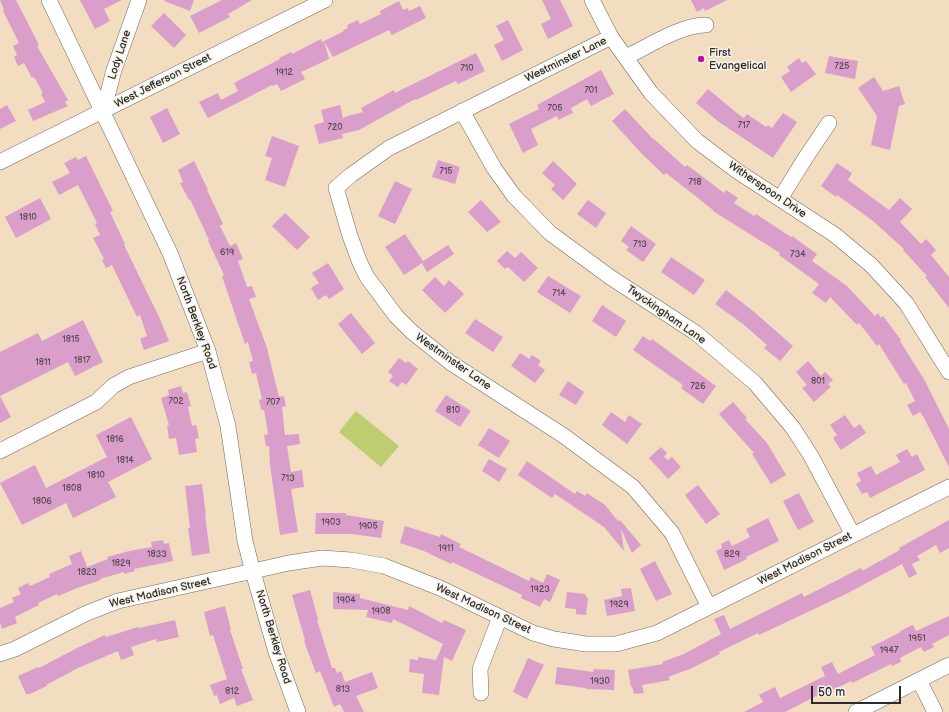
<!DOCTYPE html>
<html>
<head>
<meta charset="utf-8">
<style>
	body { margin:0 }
	#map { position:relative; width:949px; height:712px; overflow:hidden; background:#f2ddc0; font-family:"Balsamiq Sans",sans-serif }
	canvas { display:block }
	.scale { position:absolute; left:811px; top:686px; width:90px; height:18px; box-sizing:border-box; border:2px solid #2b2b2b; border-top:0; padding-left:5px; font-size:12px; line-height:14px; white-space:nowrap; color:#2b2b2b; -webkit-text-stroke:3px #f7f3e8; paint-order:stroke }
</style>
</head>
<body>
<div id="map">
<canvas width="949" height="712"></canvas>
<div class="scale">50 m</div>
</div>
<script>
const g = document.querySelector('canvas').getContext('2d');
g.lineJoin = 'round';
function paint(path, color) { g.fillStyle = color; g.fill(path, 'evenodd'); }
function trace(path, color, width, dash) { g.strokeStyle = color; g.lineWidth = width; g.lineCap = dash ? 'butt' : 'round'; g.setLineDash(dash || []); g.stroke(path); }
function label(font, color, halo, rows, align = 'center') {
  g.font = font + ' "Balsamiq Sans",sans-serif'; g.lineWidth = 3; g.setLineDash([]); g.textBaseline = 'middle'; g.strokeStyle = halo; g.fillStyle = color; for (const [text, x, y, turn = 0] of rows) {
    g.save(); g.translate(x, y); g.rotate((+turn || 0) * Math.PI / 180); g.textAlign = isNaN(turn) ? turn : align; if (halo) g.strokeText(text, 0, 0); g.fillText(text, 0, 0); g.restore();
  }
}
paint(new Path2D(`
	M356,411L399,446L381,467L339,432Z`), '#bdcd6f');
paint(new Path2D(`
	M0,0H16L39,45L37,46L68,100L65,102L68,106L33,121L28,110L45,102L41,94L43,93L34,77L32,78L24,63L18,66L14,57L17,55L13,46L19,43L3,11L4,10Z
	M80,0H122L104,9L110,21L95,29Z
	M165,0H194L190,11L164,1Z
	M222,0H252L228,14L230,17L199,33L190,16Z
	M542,0H560L573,26L548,39L541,24L551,19Z
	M691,0H727L705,11L704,8L697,12Z
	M399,1L403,10L407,8L409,11L420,6L426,18L392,35L389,30L333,57L324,41L344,31L343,30L348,28L347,25L358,20L360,24L381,14L380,11Z
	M164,13L186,35L174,48L151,26Z
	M508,20L523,50L502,61L494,45L504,40L496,26Z
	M321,39L322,42L324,41L329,59L301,72L305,79L281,91L277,84L273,86L272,85L208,118L199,102L218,93L221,100L238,91L234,83L280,59L279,58L291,52L292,54Z
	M476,53L485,71L458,84L456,81L416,100L415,99L359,130L342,134L343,138L319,144L314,125L324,122L321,110L340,105L343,118L348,116L363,112L361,108L394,90L395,93Z
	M829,56L858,61L855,79L825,73Z
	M799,58L802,63L806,61L816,74L791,92L781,77L790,71L787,67Z
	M601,70L614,94L591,106L587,99L571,108L573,113L558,120L557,116L531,129L538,145L523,153L509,124L539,109L537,105Z
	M874,77L883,91L899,86L905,104L899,106L890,150L871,145L877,116L858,88Z
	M708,89L738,114L744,118L747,114L766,127L768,125L772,128L783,113L797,122L773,158L719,122L696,103Z
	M7,105L16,121L0,129V109Z
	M167,108L180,134L163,143L150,117Z
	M625,109L653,139H654L685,167L687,165L724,193L726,190L738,198L734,203L754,216L756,214L791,237L792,236L817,254L812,261L847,286L875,316L878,313L881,318L883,316L901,340L900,341L925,381L949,429V467L923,416L920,412L913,416L907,405L915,401L906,383L904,384L879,344L877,346L859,323L857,325L830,297L826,303L812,293L819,284L779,255L780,253L713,211V210L666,173L664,175L641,153L612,121Z
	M272,136L299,146L285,187L265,180L272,158L265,156Z
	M86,156L113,211L110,212L125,244L124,245L160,319L169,341L144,350L140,339L147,336L140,315L137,317L112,265L106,268L102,260L104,259L93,238L100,235L95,224L97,223L78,185L59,195L52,182L70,173L64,163L76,157L78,160Z
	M438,160L460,167L455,184L432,177Z
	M194,161L208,190H207L223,224L220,226L230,246L236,243L243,259L238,261L247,287L252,286L256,297L249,299L267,348L279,397L284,396L286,406L282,407L285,435L299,434L300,444L287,446L291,472L302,470L304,487L291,489L298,532L280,535L270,465L269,446H266L264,435L268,434L266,421L264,410H261L259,400L262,399L256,373L252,374L249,362L253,361L248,342L245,344L222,276L224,275L208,241L209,240L190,199L189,200L180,183L183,182L178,170Z
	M553,161L577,184L563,200L551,189L555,185L542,173Z
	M837,163L852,173L848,180L889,210L900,198L912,209L900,222L921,244L926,239L936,250L931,255L949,277V308L925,277L927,276L903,250L904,249L873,221L837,195L836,197L821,186Z
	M395,181L412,189L395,224L378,216Z
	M40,198L51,219L16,238L5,217Z
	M481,200L501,222L487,232L468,212Z
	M588,200L606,213L596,228L577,214Z
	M285,213L310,237L297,250L272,226Z
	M631,226L656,244L643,262L626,250L629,247L621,241Z
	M405,234L423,261L448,245L454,254L427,272L422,263L404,275L385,247Z
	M507,251L515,258L521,252L538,268L524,282L508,267L505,269L497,261Z
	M671,257L705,280L694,295L661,272Z
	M328,263L344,289L329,299L326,295L318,300L311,288L319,283L312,273Z
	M548,276L581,296L570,313L537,292Z
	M435,277L444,286L449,280L464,294L445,313L422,290Z
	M726,290L753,311L793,346L780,361L764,348L767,345L743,324L715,304Z
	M602,305L626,321L616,337L592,321Z
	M351,313L375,343L362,354L338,324Z
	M475,319L503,337L493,352L465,333Z
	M83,320L103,362L75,376L68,362L0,396L11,417L0,423V352L38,333L42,341Z
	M643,336L650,341L652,339L716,386L703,404L681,388L683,385L633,350Z
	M520,353L529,359L532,355L541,361L538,365L545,370L535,383L511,366Z
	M399,358L406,363L408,361L418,369L406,385L402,382L398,387L389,381L393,376L388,372Z
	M808,361L821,376L825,372L833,380L828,384L831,387L814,402L802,388L807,385L796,372Z
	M568,381L584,392L576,405L559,395Z
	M181,386L183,393L187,392L191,406L188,407L192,426L196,425L199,438L195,439L197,452L179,455L176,438L169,439L167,425H169L161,398L169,395L168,390Z
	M446,395L471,411L460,427L435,411Z
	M733,402L747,418L745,419L767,443L786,475L771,484L752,454L754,453L719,414Z
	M611,412L625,422L629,415L642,424L627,444L602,425Z
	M845,415L854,428L860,424L866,433L841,450L833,438L837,435L830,425Z
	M131,417L152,459L108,482L116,497L73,518L66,503L22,525L0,483L35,465L46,488L107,457L96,435Z
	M489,428L510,441L499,458L478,445Z
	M661,447L667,453L664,457L668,460L672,457L681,467L668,479L649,458Z
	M907,449L912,457L917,454L925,470L870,498L867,492L862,494L856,484L861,481L857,473L871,466L876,475L900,462L896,455Z
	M489,459L507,469L499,482L482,471Z
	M527,461L575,494L577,491L585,496L587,493L605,505L618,521L620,520L641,545L632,553L621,529L624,551L604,527L555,494L552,498L518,475Z
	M202,484L206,515H205L210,553L192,556L188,528H190L185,486Z
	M698,485L720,514L706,524L685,495Z
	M799,493L814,522L798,530L783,501Z
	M316,513H346V515L384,521L381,538L352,534H315Z
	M768,518L779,541L746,557L747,559L724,570L716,551L722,548L721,544L729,540L732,546L750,537L746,529Z
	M949,520V548L940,553L936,545L917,556L920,560L912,564L917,574L909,578L902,564L848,593L759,635L758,633L719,652L720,654L692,668L668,677L670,680L642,685L644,693L634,694L632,686L631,687L628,670L663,664L662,662L684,654L721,634L714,619L724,615L730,629L802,593L804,597L861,568L862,571L900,550L899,548Z
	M405,526L440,537L441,534L461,544L459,547L529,581L531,577L543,583L547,574L560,580L550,602L544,599L540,607L521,598L522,595L452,562L451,564L424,551L400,543Z
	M163,540L164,544L169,543L173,561L134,569L135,571L124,574V572L100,579L101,580L80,587L58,596L57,594L38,603L39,605L15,617L17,623L2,629L0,623V608L14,602L12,598L21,594L18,588L28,583L30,586L50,577L49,574L72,564L69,556L81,551L87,567L108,559L107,557L129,551L152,547L151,542Z
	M655,561L672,594L656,601L640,569Z
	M631,588L635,611L607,616L604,600L622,596L621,589Z
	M310,590L318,619L317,620L332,668H335L337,673L341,671L345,682L372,672L378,688L356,696L364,712H344L340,704L334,707L320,671L316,673L304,641L305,640L292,595Z
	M333,592L360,594V598L408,610L409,606L442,623L444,620L466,630L452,661L444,657L439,695L422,693L424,674L409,672L410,659L418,660V657L436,660L443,644L393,619L392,623L366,617L368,610L333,609Z
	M567,592L585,594L588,599L586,615L576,614V609L565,608Z
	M225,606L231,630H230L243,669H241L253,700L237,706L234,698L220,704L217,695L214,696L210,685L227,679L213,635L210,636L204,612Z
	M949,616V635L932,644L934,647L924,652L921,647L900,658L901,662L892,666L891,664L852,683L851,681L821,696L820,694L785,712H744L763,702L759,695L775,687L780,698L825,676L821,667L832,662L838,674L875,655L871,647L901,632L900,631L913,625L916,631Z
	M175,620L179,637L157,642L156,639L131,647L134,655L121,660L118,651L78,668L46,685L47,686L30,694H26L18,676L38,667L39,668L79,647L105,635L106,637L138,627L139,628Z
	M528,658L544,665L527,699L513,692Z
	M557,667L593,672L594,669L615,670L614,690L586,689V688L555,684Z`), '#d99eca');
const minor = new Path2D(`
	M49,0L170,253L208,351L228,426L245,541L253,572L276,652L298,712
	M592,0L611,37L651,93L697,141L737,171L835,235L871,265L906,303L949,372
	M611,37L389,148L351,175L336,188L350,236L360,263L367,277L396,316L412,332L451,363L564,436L633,487L672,533L709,607
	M626,57C647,47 683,24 706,25
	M462,111L494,168L514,196L550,233L610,277L696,333L755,383L793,428L811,456L853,535
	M103,112L114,70L139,0
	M0,162L325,0
	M780,199L806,157L829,123
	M0,451L96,402L113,386L129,377L208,351
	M0,654L15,649L87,613L118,601L289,563L322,558L351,560L384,566L440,588L533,633L554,639L586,644H616L657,633L949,487
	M919,680L935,712
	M481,693L480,669L500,617
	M856,712L949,665`);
trace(minor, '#71695f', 16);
trace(minor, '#fff', 15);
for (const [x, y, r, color] of [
	[701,59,4,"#b5179e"]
]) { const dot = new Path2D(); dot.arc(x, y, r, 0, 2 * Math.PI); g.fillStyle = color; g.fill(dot); trace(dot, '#f7f3e8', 1.5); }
label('9px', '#564853', null, [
	["725",842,67],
	["710",467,69],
	["1912",284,73],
	["701",591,91],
	["705",555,109],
	["717",744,126],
	["720",335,128],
	["715",446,172],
	["718",695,183],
	["1810",28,218],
	["713",640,245],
	["619",227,253],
	["734",798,255],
	["714",559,294],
	["1815",71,340],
	["1817",82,361],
	["1811",43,363],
	["801",818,382],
	["726",698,387],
	["702",176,402],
	["707",273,403],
	["810",453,411],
	["1816",115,440],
	["1814",125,461],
	["1810",96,476],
	["713",288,479],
	["1808",72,489],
	["1806",42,502],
	["1903",331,523],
	["1905",368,527],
	["1911",446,549],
	["1833",157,555],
	["829",732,555],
	["1829",121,564],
	["1823",87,573],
	["1923",540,590],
	["1904",346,601],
	["1929",619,605],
	["1908",381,612],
	["1951",917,639],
	["1947",889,651],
	["1930",600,682],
	["813",343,690],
	["812",232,692]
]);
label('11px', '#2b2b2b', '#f7f3e8', [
	["First",709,53],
	["Evangelical",709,66]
], 'left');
label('11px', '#2b2b2b', '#f7f3e8', [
	["Lody Lane",120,55,-72],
	["Westminster Lane",566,60,-26],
	["West Jefferson Street",163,81,-27],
	["Witherspoon Drive",767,190,34],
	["Twyckingham Lane",666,315,35],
	["North Berkley Road",196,323,70],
	["Westminster Lane",453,362,35],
	["West Madison Street",805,559,-27],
	["West Madison Street",160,593,-13],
	["West Madison Street",483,609,25],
	["North Berkley Road",273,637,73]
]);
</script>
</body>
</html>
